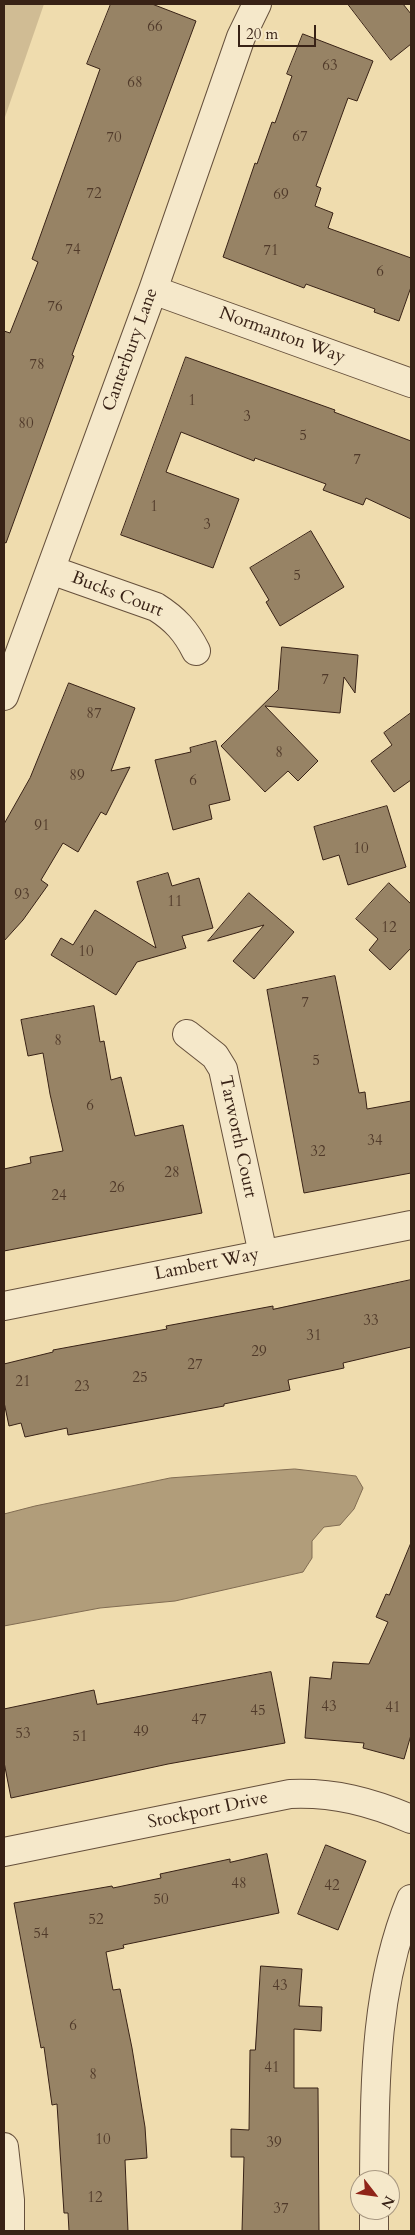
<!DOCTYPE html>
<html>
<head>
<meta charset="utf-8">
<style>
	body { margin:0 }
	#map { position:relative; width:415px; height:2235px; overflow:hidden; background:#efdcae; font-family:Cardo,serif }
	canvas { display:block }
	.frame { position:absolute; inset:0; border:5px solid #382216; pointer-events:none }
	.north { position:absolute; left:350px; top:2170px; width:50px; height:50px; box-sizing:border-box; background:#f5e8ca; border:1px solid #a99982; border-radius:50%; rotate:120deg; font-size:14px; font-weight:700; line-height:20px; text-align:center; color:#382216 }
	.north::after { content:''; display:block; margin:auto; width:18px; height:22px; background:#8f2418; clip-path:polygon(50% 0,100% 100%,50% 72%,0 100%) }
	.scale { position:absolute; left:238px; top:25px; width:78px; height:22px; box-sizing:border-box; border:2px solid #382216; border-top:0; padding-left:6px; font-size:15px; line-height:18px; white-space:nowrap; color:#382216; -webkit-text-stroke:4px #f5e8ca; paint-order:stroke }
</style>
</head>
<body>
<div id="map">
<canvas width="415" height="2235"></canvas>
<div class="frame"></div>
<div class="north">N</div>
<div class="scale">20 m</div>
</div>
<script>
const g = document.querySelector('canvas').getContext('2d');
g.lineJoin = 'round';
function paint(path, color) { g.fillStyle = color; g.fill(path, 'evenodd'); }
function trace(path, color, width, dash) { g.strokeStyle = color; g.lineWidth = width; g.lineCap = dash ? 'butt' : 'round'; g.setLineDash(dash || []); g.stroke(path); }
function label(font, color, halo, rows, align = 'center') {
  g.font = font + ' Cardo,serif'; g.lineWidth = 4; g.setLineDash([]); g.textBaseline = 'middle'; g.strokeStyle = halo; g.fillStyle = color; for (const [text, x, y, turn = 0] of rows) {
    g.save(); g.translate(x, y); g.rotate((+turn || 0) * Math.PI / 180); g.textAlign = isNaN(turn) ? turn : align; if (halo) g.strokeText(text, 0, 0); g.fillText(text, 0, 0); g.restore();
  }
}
paint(new Path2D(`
	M4,4H44L4,120Z`), '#d0bc94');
const water = new Path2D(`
	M295,1469L356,1476L363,1488L354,1509L340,1525L324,1527L312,1541V1558L303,1572L175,1601L100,1608L4,1626V1514L35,1506L170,1478Z`);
paint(water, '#b19d7a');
trace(water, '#816c52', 1);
const building = new Path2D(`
	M111,4H152L196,21L72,355L74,356L6,543L4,542V331L10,333L38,262L32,259L100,69L87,64Z
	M348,4H403L411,14V44L391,60Z
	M303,34L373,61L357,101L348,98L316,186L321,188L315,206L333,213L328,228L411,258V287L399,321L374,312L375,309L306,284L304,288L223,257L255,163L257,164L272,122L275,123L292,76L287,74Z
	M186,357L335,410L334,412L411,441V519L366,498L363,505L323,490L326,484L255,458L254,461L181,432L166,472L239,499L213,568L121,535Z
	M311,531L344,587L280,626L266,602L269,600L250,568Z
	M282,647L358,655L355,693L344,677L340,713L265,706L318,761L298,781L288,771L265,792L221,746L278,690Z
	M69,683L135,708L111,771L130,767L106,815L101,812L78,852L63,843L41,880L48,885L23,920L4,941V824L30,778Z
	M411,713V780L394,792L371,761L392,745L384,733Z
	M216,741L230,800L209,805L212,819L173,830L155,760L191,752L190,748Z
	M387,806L406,867L348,885L339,855L323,860L314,827Z
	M168,873L172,886L199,878L213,928L182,936L186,948L137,962L116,995L51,955L61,938L73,945L95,910L156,948L137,882Z
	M389,883L411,904V948L390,970L369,950L378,939L356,919Z
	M249,893L294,932L254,979L233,961L264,925L208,941Z
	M335,976L359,1093L365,1092L367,1109L411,1101V1173L304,1193L267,990Z
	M94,1006L100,1042L104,1041L111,1080L121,1077L135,1136L183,1125L202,1213L4,1251V1169L31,1163L30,1157L63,1151L50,1094L43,1053L28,1056L21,1020Z
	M411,1280V1347L343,1363L344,1368L288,1380L290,1390L224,1404V1406L68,1435L67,1428L25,1437L21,1423L9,1426L4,1402V1364L53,1352V1350L167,1329L166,1326L273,1306V1309Z
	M411,1543V1735L404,1759L363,1748L364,1743L305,1738L310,1677L331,1679L333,1662L369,1664L388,1622L376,1617L386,1594L389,1595Z
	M271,1672L285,1743L168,1764L11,1798L4,1762V1709L94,1690L97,1704Z
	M326,1845L366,1861L338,1930L298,1914Z
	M267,1854L279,1913L123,1945L124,1948L106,1952L113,1990L120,1989L132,2048L145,2127L147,2158L125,2160L128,2231H69L68,2213H64L57,2104L52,2105L44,2047L41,2048L14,1903L112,1886L113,1888L161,1878L160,1874L230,1859V1862Z
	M261,1966L302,1969L299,2006L322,2007L321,2031L294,2029V2088H318L319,2231H242L244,2157H231V2129L249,2130L250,2050H255Z`);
paint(building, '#978365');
trace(building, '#382216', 1);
const street = new Path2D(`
	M153,290L411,383
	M51,570L156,607C175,619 186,631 196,651
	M4,696L153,290L241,37L257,4
	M187,1034L215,1056L223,1069L263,1254
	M4,1306L411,1225
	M4,1852L290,1794C334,1792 371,1802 411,1819
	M4,2147L10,2200V2231
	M374,2180C375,2084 374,1989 411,1899
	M374,2231V2210`);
trace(street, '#66503c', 30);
trace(street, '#f5e8ca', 28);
label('15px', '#503a2a', null, [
	["66",155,28],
	["63",330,67],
	["68",135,84],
	["67",300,138],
	["70",114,139],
	["72",94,195],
	["69",281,196],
	["74",73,251],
	["71",271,252],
	["6",380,273],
	["76",55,308],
	["78",37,366],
	["1",192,402],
	["3",247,418],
	["80",26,425],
	["5",303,437],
	["7",357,461],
	["1",154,508],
	["3",207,526],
	["5",297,577],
	["7",325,681],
	["87",94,715],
	["8",279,754],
	["89",77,777],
	["6",193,782],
	["91",42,827],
	["10",361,850],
	["93",22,896],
	["11",175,903],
	["12",389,929],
	["10",86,953],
	["7",305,1004],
	["8",58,1042],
	["5",316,1062],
	["6",90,1107],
	["34",375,1142],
	["32",318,1153],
	["28",172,1174],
	["26",117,1189],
	["24",59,1197],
	["33",371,1322],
	["31",314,1337],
	["29",259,1353],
	["27",195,1366],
	["25",140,1379],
	["21",23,1383],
	["23",82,1388],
	["43",329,1708],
	["41",393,1709],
	["45",258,1712],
	["47",199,1721],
	["49",141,1733],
	["53",23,1735],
	["51",80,1738],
	["48",239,1885],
	["42",332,1887],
	["50",161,1901],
	["52",96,1921],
	["54",41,1935],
	["43",280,1987],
	["6",73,2027],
	["41",272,2069],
	["8",93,2076],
	["10",103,2141],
	["39",274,2144],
	["12",95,2199],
	["37",281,2210]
]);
label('18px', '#382216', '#f5e8ca', [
	["Normanton Way",282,336,20],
	["Canterbury Lane",131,350,-70],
	["Bucks Court",117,595,21],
	["Tarworth Court",237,1137,78],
	["Lambert Way",207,1265,-11],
	["Stockport Drive",208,1811,-12]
]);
</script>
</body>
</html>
